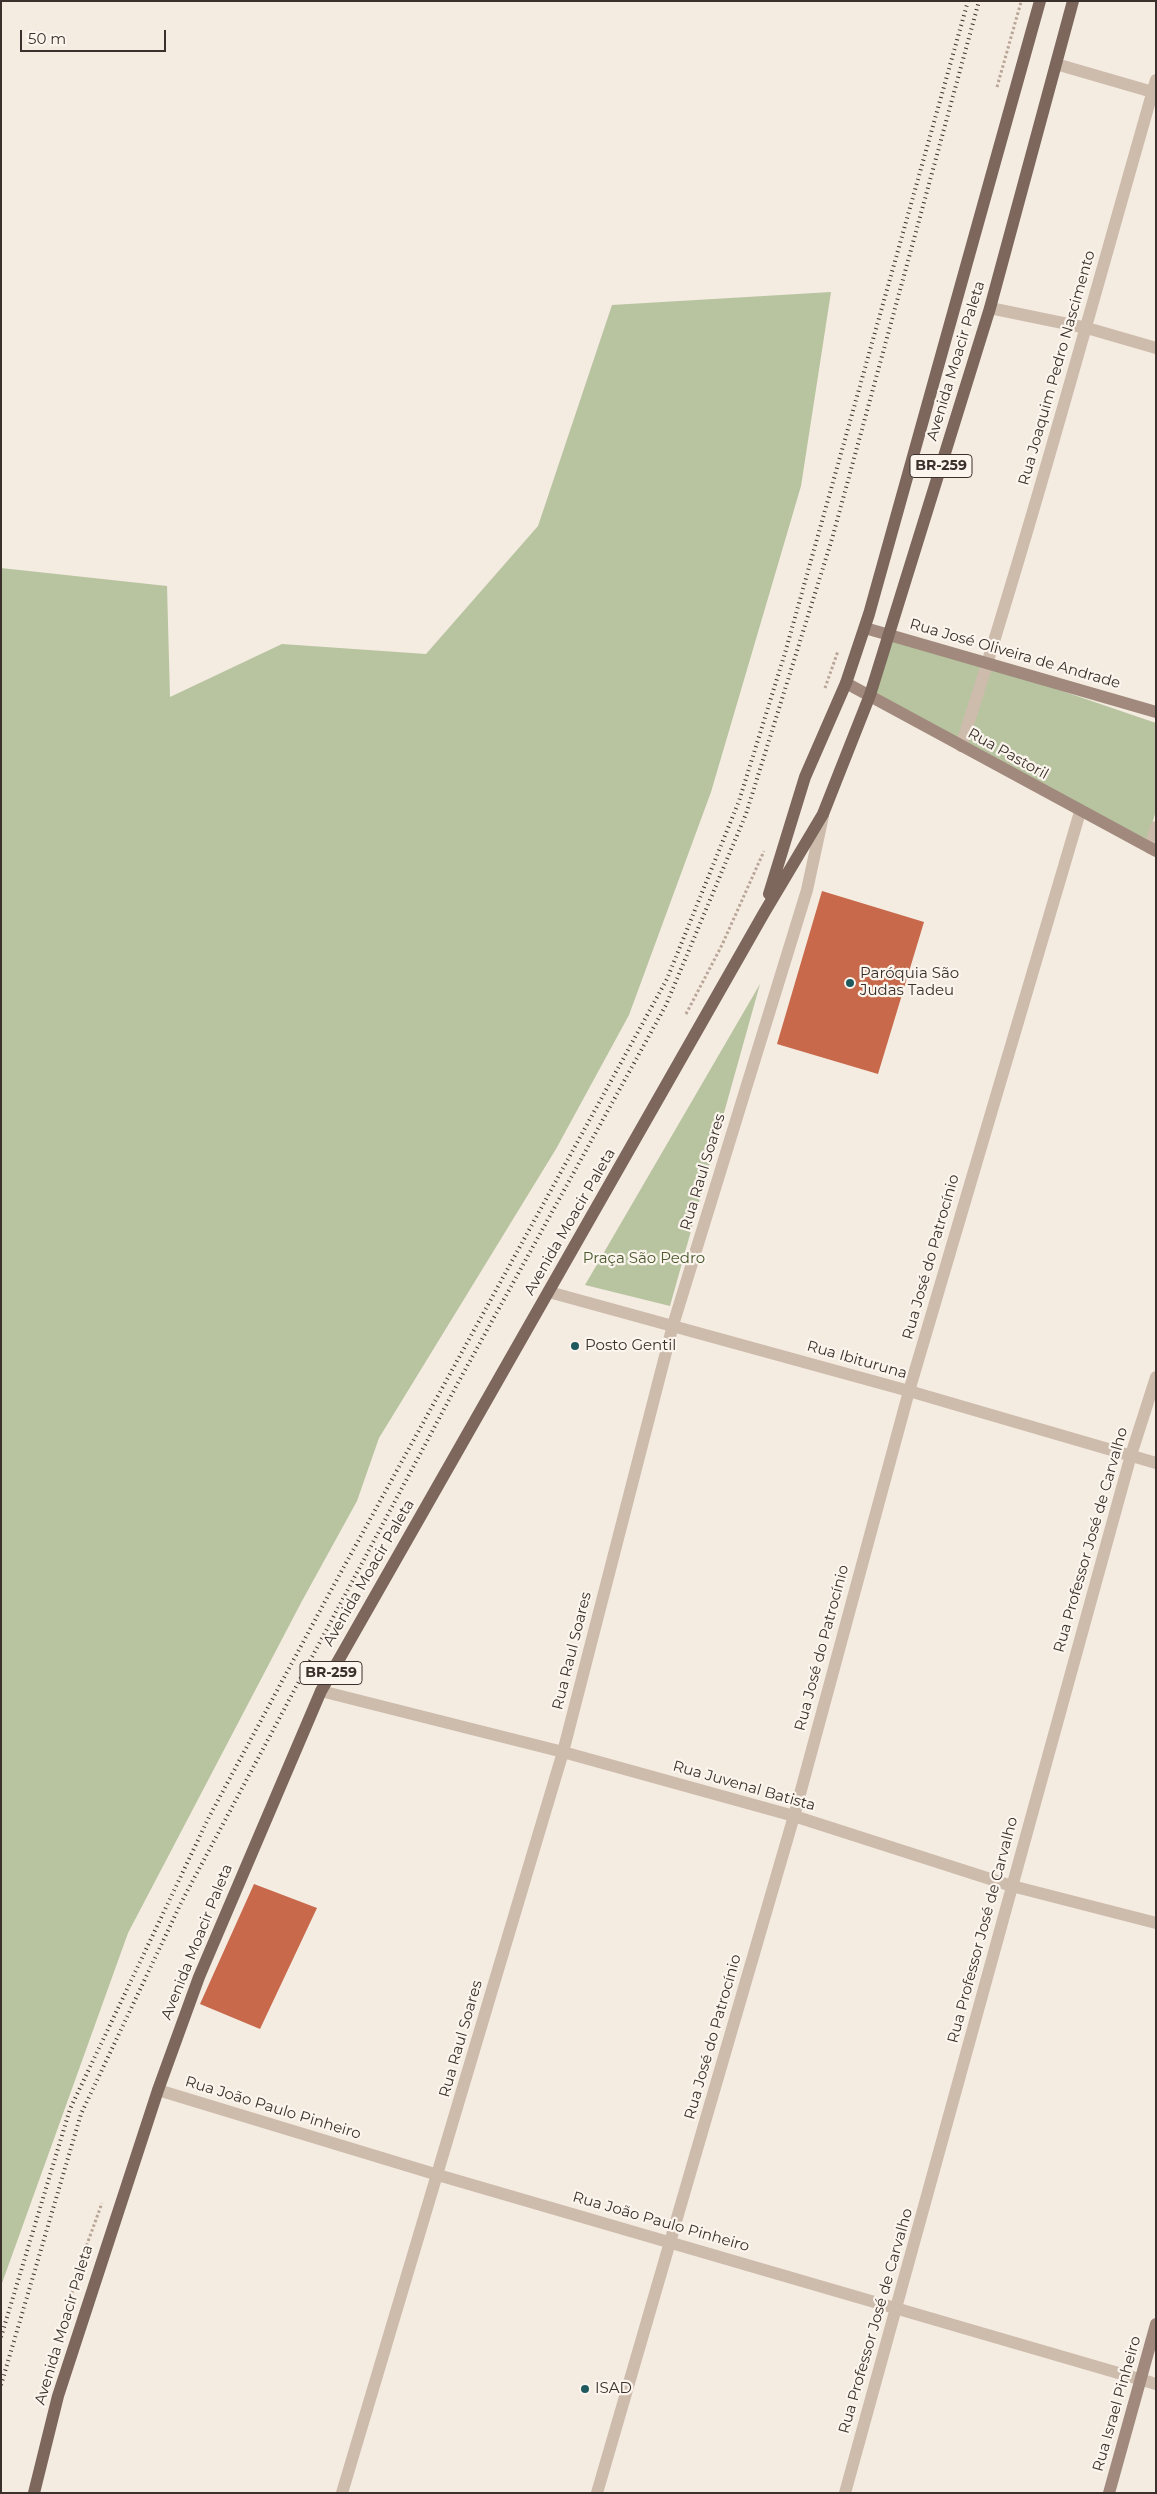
<!DOCTYPE html>
<html>
<head>
<meta charset="utf-8">
<style>
	body { margin:0 }
	#map { position:relative; width:1157px; height:2494px; overflow:hidden; background:#f4ebe1; font-family:Montserrat,sans-serif }
	canvas { display:block }
	.frame { position:absolute; inset:0; border:2px solid #3b302b; pointer-events:none }
	.scale { position:absolute; left:20px; top:30px; width:146px; height:22px; box-sizing:border-box; border:2px solid #3b302b; border-top:0; padding-left:6px; font-size:15px; line-height:18px; white-space:nowrap; color:#3b302b; -webkit-text-stroke:4px #fbf5ee; paint-order:stroke }
</style>
</head>
<body>
<div id="map">
<canvas width="1157" height="2494"></canvas>
<div class="frame"></div>
<div class="scale">50 m</div>
</div>
<script>
const g = document.querySelector('canvas').getContext('2d');
g.lineJoin = 'round';
function paint(path, color) { g.fillStyle = color; g.fill(path, 'evenodd'); }
function trace(path, color, width, dash) { g.strokeStyle = color; g.lineWidth = width; g.lineCap = dash ? 'butt' : 'round'; g.setLineDash(dash || []); g.stroke(path); }
function label(font, color, halo, rows, align = 'center') {
  g.font = font + ' Montserrat,sans-serif'; g.lineWidth = 4.5; g.setLineDash([]); g.textBaseline = 'middle'; g.strokeStyle = halo; g.fillStyle = color; for (const [text, x, y, turn = 0] of rows) {
    g.save(); g.translate(x, y); g.rotate((+turn || 0) * Math.PI / 180); g.textAlign = isNaN(turn) ? turn : align; if (halo) g.strokeText(text, 0, 0); g.fillText(text, 0, 0); g.restore();
  }
}
paint(new Path2D(`
	M831,292L801,486L711,792L629,1015L556,1149L379,1438L357,1501L302,1601L128,1933L1,2286V568L167,586L170,697L282,644L426,654L538,526L612,305Z
	M891,639L986,666L958,743L872,695Z
	M992,667L1156,723V810L1148,840L963,746Z
	M760,984L670,1306L585,1285Z`), '#b8c4a0');
paint(new Path2D(`
	M822,891L924,922L878,1074L777,1044Z
	M254,1884L317,1908L260,2029L200,2004Z`), '#c8694b');
trace(new Path2D(`
	M997,87L1021,2
	M825,688L838,651
	M686,1014L722,945L764,851
	M62,2327L82,2258L102,2203`), '#b9a596', 3, [2.5, 2.5]);
trace(new Path2D(`
	M1056,64L1156,93
	M990,308L1087,328L1156,348
	M961,746C1032,526 1092,303 1156,80
	M1150,848L1156,827
	M549,1292L909,1391L1156,1463
	M321,1691L563,1752L794,1816L1012,1886L1156,1923
	M158,2090L438,2175L1156,2384
	M342,2493L563,1752L673,1325L807,890L823,816
	M597,2493L794,1816L909,1391L1080,812
	M845,2493L1131,1455L1156,1377`), '#cdbbac', 12);
trace(new Path2D(`
	M865,628L1156,712
	M846,683L1156,851
	M1109,2493L1156,2324`), '#a18a7d', 12);
trace(new Path2D(`
	M769,894L805,777L846,683L869,614L1040,1
	M34,2493L58,2396L158,2090L199,1977L321,1691L764,913L823,814L870,695L990,308L1073,1`), '#7d675c', 12);
trace(new Path2D(`
	M1,2337L70,2109L209,1817L329,1594L667,979L739,801L785,653L968,1
	M1,2385L81,2114L182,1901L459,1381L666,1005L746,814L832,539L979,1`), '#3b302b', 4, [1, 4]);
for (const [x, y, r, color] of [
	[850,983,5,"#1f5a5e"],
	[575,1346,5,"#1f5a5e"],
	[585,2389,5,"#1f5a5e"]
]) { const dot = new Path2D(); dot.arc(x, y, r, 0, 2 * Math.PI); g.fillStyle = color; g.fill(dot); trace(dot, '#fbf5ee', 2); }
for (const [x, y, w] of [
	[941,466,62],
	[331,1673,62]
]) { const box = new Path2D(); box.roundRect(x - w / 2, y - 11.5, w, 23, 4); g.fillStyle = '#fbf5ee'; g.fill(box); trace(box, '#3b302b', 1); }
label('bold 14px', '#3b302b', null, [
	["BR-259",941,466],
	["BR-259",331,1673]
]);
label('15px', '#3b302b', '#fbf5ee', [
	["Avenida Moacir Paleta",956,361,-73],
	["Rua Joaquim Pedro Nascimento",1057,368,-74],
	["Rua José Oliveira de Andrade",1015,654,16],
	["Rua Pastoril",1008,754,29],
	["Rua Raul Soares",703,1172,-73],
	["Avenida Moacir Paleta",570,1222,-60],
	["Rua José do Patrocínio",931,1257,-74],
	["Rua Ibituruna",857,1360,16],
	["Rua Professor José de Carvalho",1091,1540,-74],
	["Avenida Moacir Paleta",369,1573,-60],
	["Rua José do Patrocínio",822,1648,-75],
	["Rua Raul Soares",572,1651,-76],
	["Rua Juvenal Batista",744,1786,16],
	["Rua Professor José de Carvalho",983,1930,-75],
	["Avenida Moacir Paleta",197,1942,-68],
	["Rua José do Patrocínio",713,2037,-74],
	["Rua Raul Soares",461,2039,-74],
	["Rua João Paulo Pinheiro",273,2108,17],
	["Rua João Paulo Pinheiro",661,2222,16],
	["Rua Professor José de Carvalho",876,2321,-74],
	["Avenida Moacir Paleta",64,2325,-73],
	["Rua Israel Pinheiro",1117,2404,-74]
]);
label('15px', '#3b302b', '#fbf5ee', [
	["Paróquia São",860,974],
	["Judas Tadeu",860,991],
	["Posto Gentil",585,1346],
	["ISAD",595,2389]
], 'left');
label('15px', '#4a5a2e', '#fbf5ee', [
	["Praça São Pedro",644,1259]
]);
</script>
</body>
</html>
